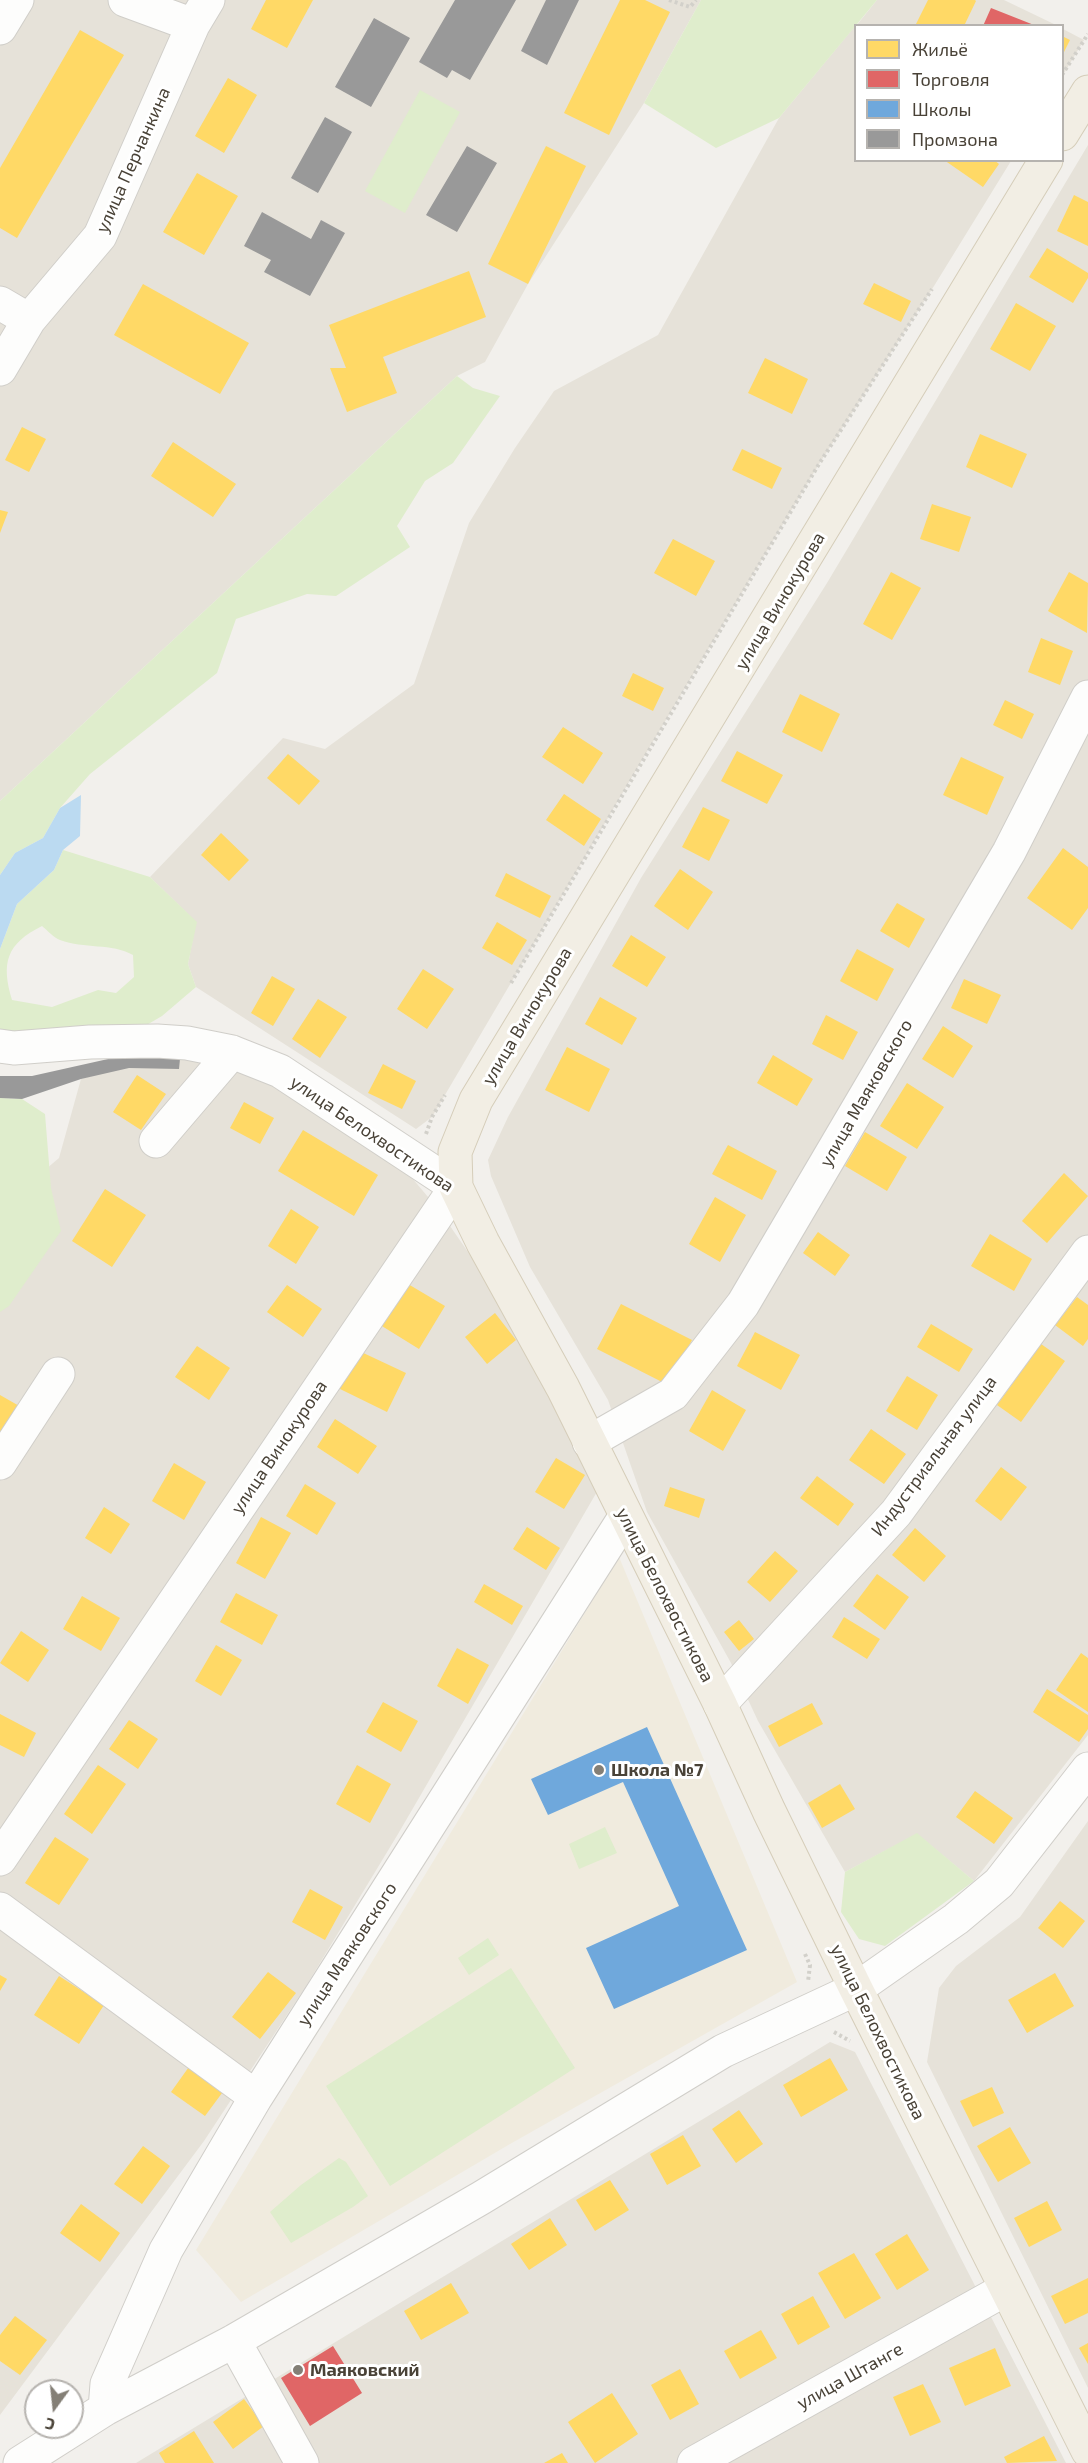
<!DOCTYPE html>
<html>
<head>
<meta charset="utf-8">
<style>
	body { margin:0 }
	#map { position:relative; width:1088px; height:2463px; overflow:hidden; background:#f2f0ec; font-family:"Exo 2",sans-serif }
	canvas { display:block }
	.legend { position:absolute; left:854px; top:24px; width:210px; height:138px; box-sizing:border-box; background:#fff; border:2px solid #b6b3af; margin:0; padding:8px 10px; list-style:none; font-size:18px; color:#494237 }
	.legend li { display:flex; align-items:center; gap:12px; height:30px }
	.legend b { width:30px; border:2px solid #b6b3af }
	.north { position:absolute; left:24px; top:2379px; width:60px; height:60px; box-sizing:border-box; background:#fff; border:2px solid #b6b3af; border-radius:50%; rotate:195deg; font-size:16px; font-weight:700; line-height:24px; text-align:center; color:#494237 }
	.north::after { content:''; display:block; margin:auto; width:21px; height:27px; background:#847f76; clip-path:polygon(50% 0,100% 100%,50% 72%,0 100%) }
</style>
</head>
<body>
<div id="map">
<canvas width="1088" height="2463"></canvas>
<ul class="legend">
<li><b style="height:16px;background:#ffd966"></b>Жильё</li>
<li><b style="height:16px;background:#e06666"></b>Торговля</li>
<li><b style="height:16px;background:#6fa8dc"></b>Школы</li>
<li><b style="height:16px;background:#999"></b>Промзона</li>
</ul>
<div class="north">С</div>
</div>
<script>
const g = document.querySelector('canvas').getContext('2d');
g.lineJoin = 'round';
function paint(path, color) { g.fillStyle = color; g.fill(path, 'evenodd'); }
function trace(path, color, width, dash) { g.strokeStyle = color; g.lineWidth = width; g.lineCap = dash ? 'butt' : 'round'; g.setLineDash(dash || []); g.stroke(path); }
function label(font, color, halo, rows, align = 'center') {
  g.font = font + ' "Exo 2",sans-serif'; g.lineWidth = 6; g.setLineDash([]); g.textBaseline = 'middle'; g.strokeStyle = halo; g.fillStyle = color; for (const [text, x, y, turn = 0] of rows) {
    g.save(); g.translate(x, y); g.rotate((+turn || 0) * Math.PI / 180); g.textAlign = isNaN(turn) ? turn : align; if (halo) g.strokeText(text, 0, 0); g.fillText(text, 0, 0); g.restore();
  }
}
paint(new Path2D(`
	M0,0H701L644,103L528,284L485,362L457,376L0,801Z
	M877,0H1004L1056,25L856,26Z
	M855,26L856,160L1011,161L934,286L819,464L642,760L432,1117L416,1129L196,987L188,964L196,922L150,877L283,738L325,749L414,684L469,523L515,448L554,391L658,335L779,118Z
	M1063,29L1084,40L1063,75Z
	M1088,145V1735L974,1881L917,1834L845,1872L758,1721L731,1663L647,1512L608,1400L530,1267L491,1176L488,1160L508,1117L641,878L827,583Z
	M181,1049L255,1070L412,1178L439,1210L499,1297L598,1490L398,1834L306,1986L204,2141L0,2415V1208L59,1158L81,1079Z
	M1088,1821V2388L927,2062L939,1988L956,1966L1020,1917Z
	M830,2042L855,2052L1066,2463H136Z`), '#e6e2d9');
paint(new Path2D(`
	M619,1557L797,1982L510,2144L241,2302L196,2250Z`), '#f0ebde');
paint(new Path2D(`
	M701,0H877L779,118L716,148L644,103Z
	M420,90L460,112L405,213L365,191Z
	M457,376L473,388L500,396L453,463L425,481L397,526L410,547L336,596L307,594L236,619L217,673L90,774L60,808L43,838L15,853L0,875V801Z
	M63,850L150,877L197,922L188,964L196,987L162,1016L133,1033L0,1037V949L17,904L54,870ZM42,926C47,930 54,938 60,940C84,949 112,943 133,955L134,977L116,993L98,990L52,1007L12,1000C1,963 6,944 42,926Z
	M0,1098L22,1099L45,1114L51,1188L61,1231L9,1306L0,1312Z
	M605,1827L617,1853L579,1869L569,1844Z
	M917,1833L974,1881L885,1946L859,1939L841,1912L845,1872Z
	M488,1938L499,1955L469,1975L458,1958Z
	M511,1968L575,2068L390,2186L326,2086Z
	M339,2158L346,2162L368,2196L353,2207L291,2243L270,2212L301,2185Z`), '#dfedcc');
paint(new Path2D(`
	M81,795L80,836L63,850L54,870L17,904L0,949V875L15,853L43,838L60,808Z`), '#bbdaf1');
paint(new Path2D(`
	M266,0H313L287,48L251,29Z
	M620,0H645L670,12L609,135L564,113Z
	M928,0H975L976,1L964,26H915Z
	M80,30L124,55L17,238L0,228V168Z
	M1062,36L1070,40L1062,56Z
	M228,78L257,95L224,153L195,136Z
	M546,146L586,166L528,284L488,264Z
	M944,160H994L999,164L983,187Z
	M197,173L238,196L204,255L163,232Z
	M1074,195L1088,202V246L1057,231Z
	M1047,248L1088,273V278L1073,303L1029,277Z
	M469,271L486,317L383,357L397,393L347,412L330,368H346L329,325Z
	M874,283L911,301L901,322L863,304Z
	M143,284L249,343L220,394L114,335Z
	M1016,303L1056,326L1030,371L990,349Z
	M765,358L808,379L792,414L748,393Z
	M22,427L46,439L29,472L5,460Z
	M980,434L1027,454L1012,488L966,467Z
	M173,442L236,484L213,517L151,476Z
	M742,449L782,468L772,489L732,470Z
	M932,504L971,517L959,552L920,539Z
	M0,510L8,512L0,533Z
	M673,539L715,561L696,596L654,573Z
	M891,572L921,588L892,640L863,624Z
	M1069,572L1088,583L1087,633L1048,611Z
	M1041,638L1073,651L1060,685L1028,672Z
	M633,673L664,688L653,711L622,696Z
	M800,694L840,714L822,752L782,732Z
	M1005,700L1034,714L1022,739L993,725Z
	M563,727L603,753L583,784L542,757Z
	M737,751L783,775L767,804L721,781Z
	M288,754L320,781L299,805L267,778Z
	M961,757L1004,777L987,815L943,795Z
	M564,794L601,819L584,846L546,820Z
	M703,807L730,820L709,861L682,847Z
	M221,833L249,860L229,881L201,855Z
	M1063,848L1088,867V908L1072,930L1027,898Z
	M680,869L713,892L688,930L654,906Z
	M506,873L551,896L540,918L495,896Z
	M897,903L925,919L909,948L880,931Z
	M497,922L527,940L512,965L482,948Z
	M631,935L666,957L647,987L612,966Z
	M857,949L894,969L877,1001L840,981Z
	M423,969L454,989L427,1029L397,1009Z
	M272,976L295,989L273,1026L251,1013Z
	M964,979L1001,995L987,1024L951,1008Z
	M600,997L637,1018L622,1045L585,1024Z
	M318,999L347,1017L320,1058L292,1039Z
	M826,1015L858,1032L843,1060L812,1044Z
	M943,1026L973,1046L953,1078L922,1059Z
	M567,1047L610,1069L589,1112L545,1090Z
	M773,1055L813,1079L797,1106L757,1083Z
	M383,1064L416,1081L402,1109L368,1093Z
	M137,1075L166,1094L141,1130L113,1112Z
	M907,1083L944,1107L917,1149L880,1126Z
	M244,1102L274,1118L260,1144L230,1128Z
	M303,1130L378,1175L354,1216L278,1171Z
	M865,1132L907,1157L887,1191L845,1166Z
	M728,1145L777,1171L762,1200L712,1174Z
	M1064,1173L1088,1196L1047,1243L1022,1221Z
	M105,1189L146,1215L112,1267L72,1241Z
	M715,1197L746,1215L720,1262L689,1244Z
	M291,1209L319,1227L296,1264L268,1246Z
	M818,1232L850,1255L835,1276L803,1253Z
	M990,1234L1032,1259L1014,1291L971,1266Z
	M403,1281L445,1306L419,1349L377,1323Z
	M287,1285L322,1309L303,1337L267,1312Z
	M1077,1297L1088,1305V1339L1083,1346L1055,1325Z
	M621,1304L692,1340L668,1385L597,1349Z
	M495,1313L516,1340L487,1364L465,1337Z
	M931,1324L973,1349L959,1372L917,1347Z
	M755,1332L800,1355L781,1390L737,1366Z
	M1041,1344L1065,1361L1021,1422L997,1405Z
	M197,1346L230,1368L209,1400L175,1377Z
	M357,1350L406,1373L387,1412L338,1388Z
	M907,1376L938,1395L917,1430L886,1411Z
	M712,1390L746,1410L723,1451L689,1431Z
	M0,1395L21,1407L0,1442Z
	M335,1419L377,1446L358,1474L317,1447Z
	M871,1429L906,1454L884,1484L849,1460Z
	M556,1458L585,1475L564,1509L535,1492Z
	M174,1463L206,1482L184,1520L152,1501Z
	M1001,1467L1027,1487L1001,1521L975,1501Z
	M817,1476L854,1504L838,1526L800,1498Z
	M305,1484L336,1503L317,1535L286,1516Z
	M670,1487L705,1499L699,1518L664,1506Z
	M104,1507L130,1524L111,1554L85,1538Z
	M261,1517L291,1533L265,1579L236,1563Z
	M527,1527L560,1548L546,1570L513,1549Z
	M915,1528L946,1556L924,1582L892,1555Z
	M775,1551L798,1571L770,1602L747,1582Z
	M877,1574L909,1597L885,1630L853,1606Z
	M484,1584L523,1606L512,1625L474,1602Z
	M236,1593L278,1615L262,1645L220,1622Z
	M82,1596L120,1618L101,1651L63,1629Z
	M844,1617L880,1639L867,1659L832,1637Z
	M739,1620L754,1639L739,1651L724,1632Z
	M21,1631L49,1650L28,1682L0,1663Z
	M216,1645L242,1660L221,1696L195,1681Z
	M457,1648L489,1665L468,1704L437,1686Z
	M1081,1653L1088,1658V1712L1056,1690Z
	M1047,1689L1088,1715V1729L1079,1742L1033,1712Z
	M383,1702L418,1721L401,1752L366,1732Z
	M812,1703L823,1724L779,1747L768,1726Z
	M0,1714L36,1733L24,1757L0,1745Z
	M129,1720L158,1739L138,1769L109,1749Z
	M98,1765L126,1784L92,1834L64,1814Z
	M357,1765L391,1784L370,1823L336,1804Z
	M840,1784L855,1809L822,1828L808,1803Z
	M975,1791L1013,1818L994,1844L956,1817Z
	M55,1837L89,1859L59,1905L25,1883Z
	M310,1889L343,1907L325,1940L292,1922Z
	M1060,1901L1085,1921L1063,1948L1038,1928Z
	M268,1972L296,1993L260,2039L232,2017Z
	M1055,1973L1074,2006L1027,2033L1008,2000Z
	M0,1975L7,1979L0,1991Z
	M59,1976L104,2005L79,2044L34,2015Z
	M830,2058L848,2090L801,2117L783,2085Z
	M191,2064L225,2089L205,2116L171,2092Z
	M992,2087L1004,2113L973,2127L960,2101Z
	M739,2110L763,2144L736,2163L712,2129Z
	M1010,2127L1031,2163L998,2182L977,2146Z
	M683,2135L701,2166L667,2185L650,2154Z
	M143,2146L170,2166L142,2204L114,2184Z
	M610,2180L629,2210L595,2231L576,2200Z
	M1047,2201L1062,2230L1029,2247L1014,2218Z
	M81,2204L120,2233L100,2262L60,2233Z
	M550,2218L567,2245L529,2270L511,2244Z
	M907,2234L929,2270L897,2290L875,2254Z
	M854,2253L881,2298L845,2319L818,2273Z
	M1088,2278V2313L1065,2324L1051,2296Z
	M451,2283L469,2313L421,2340L404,2311Z
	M813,2296L830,2327L798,2345L781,2314Z
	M15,2316L47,2340L20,2375L0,2361V2335Z
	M761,2330L777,2358L740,2379L724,2351Z
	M1088,2343V2364L1079,2348Z
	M995,2348L1011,2386L965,2406L949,2368Z
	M680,2369L699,2404L670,2420L651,2385Z
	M923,2384L941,2422L910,2436L893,2397Z
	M612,2393L638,2434L595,2463L568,2422Z
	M244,2399L264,2426L233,2449L213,2422Z
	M194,2431L214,2463H165L159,2453Z
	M1044,2436L1057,2461L1007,2463L1004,2457Z
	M562,2453L568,2463H544Z`), '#ffd966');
paint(new Path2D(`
	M991,8L1034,25V26H983Z
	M333,2346L362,2393L310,2426L281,2378Z`), '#e06666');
paint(new Path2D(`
	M647,1727L747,1950L614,2009L586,1948L679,1906L623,1782L548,1815L531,1779Z`), '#6fa8dc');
paint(new Path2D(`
	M455,0H516L470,80L452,70L447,78L419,62Z
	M546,0H579L547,65L521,51Z
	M374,18L410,38L371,107L335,87Z
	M325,117L352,132L318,193L291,178Z
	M467,146L497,163L457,232L426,215Z
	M262,212L311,239L321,220L345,233L310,296L264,272L271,260L244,246Z
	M181,1049L179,1069L129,1068L81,1079L22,1099L0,1098V1076H32L126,1055Z`), '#999');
const minor = new Path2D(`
	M125,0L193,25
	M0,28L17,0
	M0,303L29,320
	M0,369L29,320L100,236L193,25L208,0
	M0,1046L14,1048L90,1042L157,1041L187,1043L232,1052L280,1071L456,1187L0,1859
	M156,1141L232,1052
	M589,1442L673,1394L743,1304L1009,852L1088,697
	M0,1463L58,1374
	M720,1704L896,1513L1088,1252
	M0,1909L256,2097
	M234,2341L302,2463
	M105,2409L107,2384L166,2250L256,2097L625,1517
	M20,2463L105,2409L234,2341L481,2198L723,2051L856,1989L956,1919L999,1883L1088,1769
	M694,2463L1006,2289`);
const major = new Path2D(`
	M1062,134L1088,92
	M1046,160L476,1100L455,1152L456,1187L483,1243L563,1388L720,1704L769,1811L856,1989L1088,2451`);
trace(minor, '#d0cec9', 35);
trace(major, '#d5cdb9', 35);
trace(new Path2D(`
	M669,0L690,7L696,0
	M1062,75L1088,34
	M511,983L819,464L932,289
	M426,1134L432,1117L445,1095
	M805,1954L810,1965L808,1982
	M834,2032L850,2041`), '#d2d0ca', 4, [3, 3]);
trace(minor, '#fdfdfc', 33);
trace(major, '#f2eee4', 33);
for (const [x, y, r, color] of [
	[599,1770,6,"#847f76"],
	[298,2370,6,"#847f76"]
]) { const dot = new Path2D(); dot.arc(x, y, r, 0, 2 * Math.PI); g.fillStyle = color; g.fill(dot); trace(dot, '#fff', 2); }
label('18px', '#494237', '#fff', [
	["улица Перчанкина",133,160,-66],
	["улица Винокурова",780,601,-59],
	["улица Винокурова",527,1016,-59],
	["улица Маяковского",866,1093,-60],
	["улица Белохвостикова",372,1134,34],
	["улица Винокурова",279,1447,-56],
	["Индустриальная улица",934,1456,-53],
	["улица Белохвостикова",665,1595,63],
	["улица Маяковского",347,1954,-57],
	["улица Белохвостикова",878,2032,64],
	["улица Штанге",850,2376,-29]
]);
label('bold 18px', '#494237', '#fff', [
	["Школа №7",611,1770],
	["Маяковский",310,2370]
], 'left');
</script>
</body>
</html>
